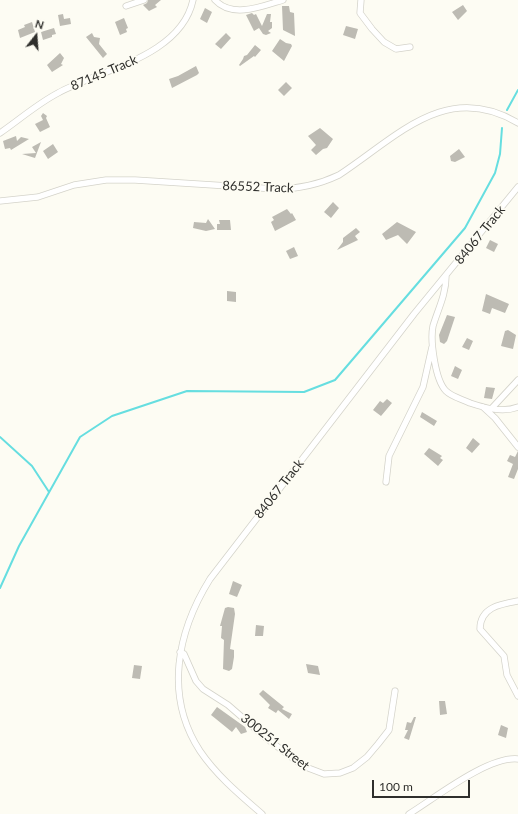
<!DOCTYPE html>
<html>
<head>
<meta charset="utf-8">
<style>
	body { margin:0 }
	#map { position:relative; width:518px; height:814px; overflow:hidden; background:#fdfcf3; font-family:Lato,sans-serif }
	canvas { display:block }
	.north { position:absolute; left:16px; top:16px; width:40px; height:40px; -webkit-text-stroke:3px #fdfcf3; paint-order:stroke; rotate:17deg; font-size:11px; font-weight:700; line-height:16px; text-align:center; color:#2f2f2c }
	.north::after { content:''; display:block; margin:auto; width:14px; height:18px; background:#2f2f2c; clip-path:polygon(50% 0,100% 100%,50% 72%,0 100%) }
	.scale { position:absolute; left:372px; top:780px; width:98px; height:18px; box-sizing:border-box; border:2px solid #2f2f2c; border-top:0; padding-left:5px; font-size:12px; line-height:14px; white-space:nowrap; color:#2f2f2c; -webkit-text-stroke:3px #fdfcf3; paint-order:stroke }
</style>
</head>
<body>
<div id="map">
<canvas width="518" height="814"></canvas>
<div class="north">N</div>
<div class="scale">100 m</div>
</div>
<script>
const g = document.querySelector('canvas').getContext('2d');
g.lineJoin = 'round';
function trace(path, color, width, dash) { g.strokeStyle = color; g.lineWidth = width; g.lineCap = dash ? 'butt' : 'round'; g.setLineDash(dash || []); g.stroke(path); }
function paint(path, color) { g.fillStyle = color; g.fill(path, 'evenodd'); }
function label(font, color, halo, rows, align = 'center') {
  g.font = font + ' Lato,sans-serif'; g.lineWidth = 3.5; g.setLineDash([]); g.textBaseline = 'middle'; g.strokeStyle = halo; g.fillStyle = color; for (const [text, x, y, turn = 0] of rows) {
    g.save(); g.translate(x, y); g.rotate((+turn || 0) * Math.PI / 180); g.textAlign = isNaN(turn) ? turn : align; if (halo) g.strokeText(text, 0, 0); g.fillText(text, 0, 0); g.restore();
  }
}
trace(new Path2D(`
	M507,110L518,90
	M0,437L32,466L49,492
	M0,588L19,546L80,437L112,416L187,391L304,392L335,380L465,228L495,173L500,154L502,128`), '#66dee0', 2);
paint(new Path2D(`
	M148,0H161L155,5L157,7L149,11L143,5L147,3Z
	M463,5L467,11L458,20L452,12Z
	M282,6H289L290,12L294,13L295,36L283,30Z
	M205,8L212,12L207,23L200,19Z
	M252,13L254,15L256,14L262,26L267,14H271L270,22H272V28L268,31L271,33L266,35L263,34L259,28L254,31L246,15Z
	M63,14L64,19L70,18L71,24L60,26L58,15Z
	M124,18L128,28L126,29L127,32L120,35L115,22Z
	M32,22L35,32L20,38L18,30L25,27L24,25Z
	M346,26L358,29L355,39L343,35Z
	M54,28L56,34L52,35V37L43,40L41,32Z
	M92,33L94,37L100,38L99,44L107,54L103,58L86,37Z
	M226,33L231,38L221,49L215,44Z
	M280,39L286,43L291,44L292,46L284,61L272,51Z
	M255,45L261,50L255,57L254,56L240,66L239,65L243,59L244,56L247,55Z
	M60,53L64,58L61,64L63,65L52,72L47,65Z
	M196,66L199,73L197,75L172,88L169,79L178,76Z
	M286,82L292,88L284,96L278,90Z
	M43,113L47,116L46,118L50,127L40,132L35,124L43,120L41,116Z
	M320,128L333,139L327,148L323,149L316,155L311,150L316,145L308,136Z
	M16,136L17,141L21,137L29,139L11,150L10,148L5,149L3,141Z
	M41,142L35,158L22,154L36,153L32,147Z
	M53,144L58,152L48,159L43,151Z
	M459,149L465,157L455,162L451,161L450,156Z
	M333,202L339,208L331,218L324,212Z
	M287,209L291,214L292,213L296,220L275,231L271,222L274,220L272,217Z
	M208,219L215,229L206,231L193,228L194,222L206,223Z
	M219,220H230L231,230H217V224H220Z
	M397,222L416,232L407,244L398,235L386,240L382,234Z
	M356,228L360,232L355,236L358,240L337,250L343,242V238Z
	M490,240L498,244L494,252L486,248Z
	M294,247L298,256L290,259L286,251Z
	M227,291L236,292V302L227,301Z
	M486,294L509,304L505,313L492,308L490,314L482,311Z
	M447,315L455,317L447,341L444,344L440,342L439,335Z
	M508,330L516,335L513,349L501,346L505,331Z
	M467,338L473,341L469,350L462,347Z
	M455,366L462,370L458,379L451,376Z
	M486,387L495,388L492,399L484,398Z
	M387,399L392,403L381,416L373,410L380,401L383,403Z
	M422,412L437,421L434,426L420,417Z
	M473,438L480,444L472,453L466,448Z
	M429,448L442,456L440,458L443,460L438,466L424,454Z
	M518,451V469L514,479L508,477L513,464L507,461L510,455L515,457Z
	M233,581L242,585L237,597L229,594Z
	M228,607L234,608L235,614L230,649L234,650V657L232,669L229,671L223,669L224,640L221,638L222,626H220L225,608Z
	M256,625L264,626L263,636H255Z
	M306,664L318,666L320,675L308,673Z
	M134,665L142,666L140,679L132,678Z
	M263,690L284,707L282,709L292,714L289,719L278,710L276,713L268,708L270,705L259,694Z
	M439,701H445L447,714L440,715Z
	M217,707L245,727L247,732L241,734L236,727L232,732L216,719L211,715Z
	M414,717H416L409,740L404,738L408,730H405L407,722L411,723Z
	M501,725L508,728L506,738L498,735Z`), '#bdbbb3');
const street = new Path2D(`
	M215,0C232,19 263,6 283,0
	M361,0L360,13L372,29L384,42L396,49L410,47
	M126,6L144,0
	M0,133C19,120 37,104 58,93C99,70 181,57 193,0
	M0,201L38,197L74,185L106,180H135L276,189C299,189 318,185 339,175C397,137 446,80 518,123
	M446,276C446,295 438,309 433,326C430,340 435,380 446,391C452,397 462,399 470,403C485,408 503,413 518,407
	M483,407L495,418L518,447
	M492,408L518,380
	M386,482L389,456L423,387L432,347
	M518,601C501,604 480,607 480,629L504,656L507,675L518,696
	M180,652L184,654L196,681L203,689L228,705L266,738L303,766L324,774L340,773L353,768L367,757L378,744L389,730L395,691
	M262,814C240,795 217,776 200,751C164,696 177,632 210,579L414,314L518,187
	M409,814C435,798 488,756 518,759`);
trace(street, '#d4d3ca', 7);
trace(street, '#fff', 5.5);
label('13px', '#2f2f2c', '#fdfcf3', [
	["87145 Track",104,73,-23],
	["86552 Track",258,187,2],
	["84067 Track",480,235,-51],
	["84067 Track",279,489,-52],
	["300251 Street",275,742,38]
]);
</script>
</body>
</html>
